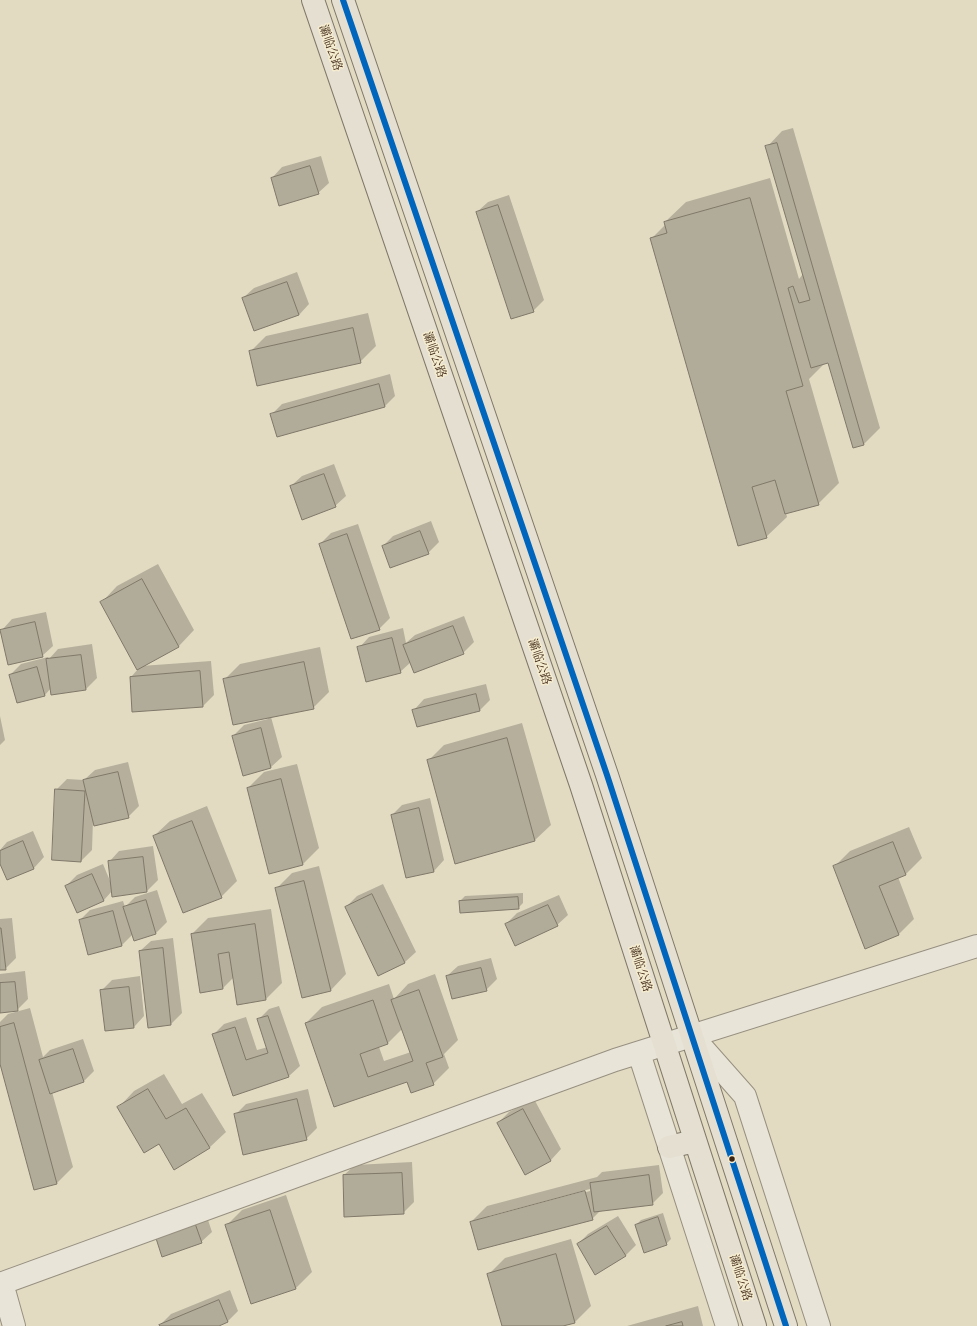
<!DOCTYPE html>
<html>
<head>
<meta charset="utf-8">
<style>
	body { margin:0 }
	canvas { display:block; background:#e2dbc2 }
</style>
</head>
<body>
<canvas width="977" height="1326"></canvas>
<script>
const g = document.querySelector('canvas').getContext('2d');
g.lineJoin = 'round';
function paint(path, color) { g.fillStyle = color; g.fill(path, 'evenodd'); }
function trace(path, color, width, dash) { g.strokeStyle = color; g.lineWidth = width; g.lineCap = dash ? 'butt' : 'round'; g.setLineDash(dash || []); g.stroke(path); }
function label(font, color, halo, rows, align = 'center') {
  g.font = font + ' "IM FELL Great Primer","Noto Serif SC",serif'; g.lineWidth = 3; g.setLineDash([]); g.textBaseline = 'middle'; g.strokeStyle = halo; g.fillStyle = color; for (const [text, x, y, turn = 0] of rows) {
    g.save(); g.translate(x, y); g.rotate((+turn || 0) * Math.PI / 180); g.textAlign = isNaN(turn) ? turn : align; if (halo) g.strokeText(text, 0, 0); g.fillText(text, 0, 0); g.restore();
  }
}
paint(new Path2D(`
	M793,128L880,428L864,444L854,447L829,362L823,363L824,364L809,379L839,483L818,504L786,513L787,517L766,537L651,239L666,224L665,222L686,202L770,178L799,279L803,274L767,147L782,131Z
	M321,156L329,183L318,193L272,178L282,167Z
	M509,195L544,300L533,311L477,212L488,202Z
	M297,272L309,304L299,315L243,298L254,288Z
	M368,313L376,346L360,362L250,352L266,336Z
	M390,374L395,396L385,406L272,414L282,404Z
	M334,464L346,496L335,506L291,486L302,476Z
	M431,521L439,542L428,553L383,546L393,536Z
	M358,524L390,618L379,629L320,544L331,533Z
	M158,564L194,630L179,646L141,666L211,661L214,695L203,706L131,677L138,669L102,602L117,586Z
	M46,612L53,646L42,656L2,630L12,619Z
	M464,616L474,642L463,653L411,662L400,672L359,648L369,637L403,628L406,643L415,635Z
	M92,644L97,678L86,689L52,694L51,688L45,695L17,702L10,675L21,664L48,657L49,659L58,649Z
	M320,647L329,692L313,708L271,717L282,757L271,767L244,775L233,736L244,725L268,719L267,717L224,680L240,664Z
	M486,684L490,700L480,710L418,726L414,710L424,699Z
	M0,716L5,740L0,745Z
	M522,723L551,825L535,840L456,862L428,761L444,745Z
	M128,762L139,806L128,817L93,820L92,850L81,861L56,790L67,779L84,780L95,770Z
	M297,764L319,848L303,864L248,788L264,772Z
	M430,798L444,860L434,871L406,877L392,815L402,805Z
	M207,806L237,881L221,897L154,836L170,821Z
	M909,827L922,858L906,874L898,877L914,919L898,935L834,867L850,851Z
	M33,831L44,857L34,868L7,879L0,861V850L7,842Z
	M153,846L158,880L147,891L113,896L112,891L104,900L78,912L66,886L77,875L103,864L110,881L109,862L119,851Z
	M319,866L346,974L331,990L276,889L292,873Z
	M383,884L416,952L405,962L379,975L346,907L357,896Z
	M157,890L167,922L156,933L134,940L133,934L122,945L88,953L80,920L90,910L123,901L125,907L135,897Z
	M523,893V903L518,908L460,901L465,896Z
	M559,895L568,915L557,925L506,924L517,913Z
	M271,909L282,983L266,999L238,1004L234,977L223,988L192,934L208,918Z
	M12,918L16,958L5,969H0V919Z
	M173,938L182,1013L171,1024L149,1027L140,951L151,941Z
	M491,958L497,979L486,990L447,976L458,966Z
	M25,971L28,999L17,1010L0,1012V974Z
	M435,974L458,1040L444,1054L449,1068L433,1084L408,1080L335,1106L306,1023L322,1007L389,984L394,999L408,984ZM402,1029L411,1052L384,1061L379,1047L387,1044Z
	M140,976L144,1016L134,1027L101,991L112,980Z
	M279,1006L300,1066L289,1076L234,1095L214,1034L224,1024L246,1017L257,1050L268,1047L259,1019L269,1009Z
	M30,1008L43,1057L50,1050L83,1039L94,1071L83,1082L52,1092L73,1167L57,1183L35,1189L0,1060V1022L8,1014Z
	M164,1074L182,1104L202,1093L226,1132L210,1147L175,1168L160,1142L119,1107L134,1091Z
	M308,1089L317,1128L306,1139L235,1115L246,1104Z
	M534,1099L561,1149L551,1160L526,1174L498,1123L509,1112Z
	M412,1162L414,1202L403,1213L344,1175L355,1165Z
	M659,1165L663,1193L652,1204L601,1210L592,1219L471,1222L487,1206L597,1177L602,1172ZM590,1189V1191L489,1218V1216Z
	M286,1195L312,1272L296,1288L252,1303L226,1226L242,1210Z
	M203,1205L212,1232L201,1242L163,1256Z
	M663,1213L671,1239L666,1244L636,1225L641,1220Z
	M618,1216L636,1245L625,1256L578,1244L588,1234Z
	M571,1239L591,1306L575,1322L560,1326H503L489,1274L505,1258Z
	M230,1290L238,1311L228,1321L216,1326H161L160,1325L171,1314Z
	M698,1306L703,1326H627Z`), '#0003');
const building = new Path2D(`
	M777,143L864,445L853,448L828,363L811,368L788,288L793,286L799,303L810,300L765,146Z
	M310,166L319,194L279,206L271,178Z
	M750,198L803,386L786,391L819,505L785,514L775,480L752,487L767,538L738,546L650,238L667,233L664,222Z
	M498,205L534,312L511,319L476,212Z
	M287,282L299,315L254,331L242,298Z
	M353,328L361,363L257,386L249,351Z
	M379,384L385,407L277,437L270,414Z
	M324,474L336,507L302,520L290,486Z
	M420,531L429,554L390,568L382,546Z
	M347,534L380,630L351,639L319,544Z
	M142,579L179,647L137,670L100,602Z
	M35,622L43,657L8,665L0,630Z
	M453,626L464,654L414,673L403,645Z
	M392,638L401,673L366,682L357,647Z
	M81,655L86,690L51,695L46,659Z
	M304,662L314,709L233,725L223,679Z
	M37,667L45,696L17,703L9,675Z
	M200,671L203,707L132,712L130,677Z
	M476,694L480,711L417,727L412,710Z
	M261,728L271,768L243,776L232,736Z
	M507,738L535,841L455,864L427,760Z
	M118,772L129,818L94,826L83,780Z
	M281,779L303,865L269,874L247,788Z
	M55,789L85,791L81,862L52,860Z
	M419,808L434,872L406,878L391,815Z
	M192,821L222,898L183,913L153,836Z
	M23,841L34,869L7,880L0,864V851Z
	M893,842L906,875L879,886L899,935L865,949L833,866Z
	M143,857L147,892L112,897L108,861Z
	M92,874L104,901L77,913L65,886Z
	M304,881L331,991L302,998L275,888Z
	M372,894L405,963L378,976L345,907Z
	M518,897L519,909L460,913L459,901Z
	M146,900L156,934L134,941L123,907Z
	M548,905L558,926L515,946L505,924Z
	M113,911L122,946L88,955L79,920Z
	M255,924L266,1000L237,1005L229,952L218,954L223,989L200,993L191,934Z
	M0,928H1L6,970H0Z
	M163,948L171,1025L148,1028L139,951Z
	M481,968L487,991L452,999L446,976Z
	M15,982L18,1011L0,1013V983Z
	M129,987L134,1028L105,1031L100,990Z
	M419,990L443,1057L426,1063L434,1085L411,1093L407,1082L334,1107L305,1023L373,1000L388,1044L360,1054L368,1077L413,1061L391,1000Z
	M268,1016L289,1077L233,1096L212,1034L235,1027L246,1060L268,1053L257,1019Z
	M14,1023L57,1184L34,1190L0,1064V1027Z
	M73,1049L84,1082L50,1094L39,1060Z
	M148,1089L166,1119L186,1108L210,1148L174,1170L159,1144L144,1153L117,1107Z
	M297,1099L307,1140L243,1155L234,1114Z
	M523,1109L551,1161L525,1175L497,1123Z
	M402,1173L404,1214L344,1217L343,1175Z
	M649,1175L653,1205L594,1212L590,1183Z
	M585,1191L593,1220L478,1250L470,1222Z
	M270,1210L296,1289L251,1304L225,1225Z
	M192,1215L202,1243L162,1257L153,1229Z
	M658,1217L667,1245L644,1253L635,1225Z
	M607,1226L626,1256L595,1275L577,1244Z
	M556,1254L575,1323L563,1326H502L487,1274Z
	M219,1300L228,1322L219,1326H160L159,1325Z
	M682,1322L683,1326H666Z`);
paint(building, '#b1ab99');
trace(building, '#807869', 1);
const street = new Path2D(`
	M692,1036L745,1096L819,1326
	M639,1053L727,1326
	M2,1283L14,1326
	M0,1284L615,1060L977,946`);
const primary = new Path2D(`
	M313,0L581,785L755,1326
	M343,0L607,775L786,1326
	M669,1147L695,1141`);
trace(street, '#979081', 24);
trace(primary, '#807869', 24);
trace(street, '#e8e4d7', 22);
trace(primary, '#e4dfd1', 22);
trace(new Path2D(`
	M343,0L607,775L786,1326`), '#0065bd', 6);
for (const [x, y, r, color] of [
	[732,1159,3.5,"#3c2514"]
]) { const dot = new Path2D(); dot.arc(x, y, r, 0, 2 * Math.PI); g.fillStyle = color; g.fill(dot); trace(dot, '#f5eccf', 1.5); }
label('12px', '#3c2514', '#f5eccf', [
	["灞临公路",330,48,71],
	["灞临公路",434,355,71],
	["灞临公路",539,662,71],
	["灞临公路",640,969,72],
	["灞临公路",740,1278,72]
]);
</script>
</body>
</html>
